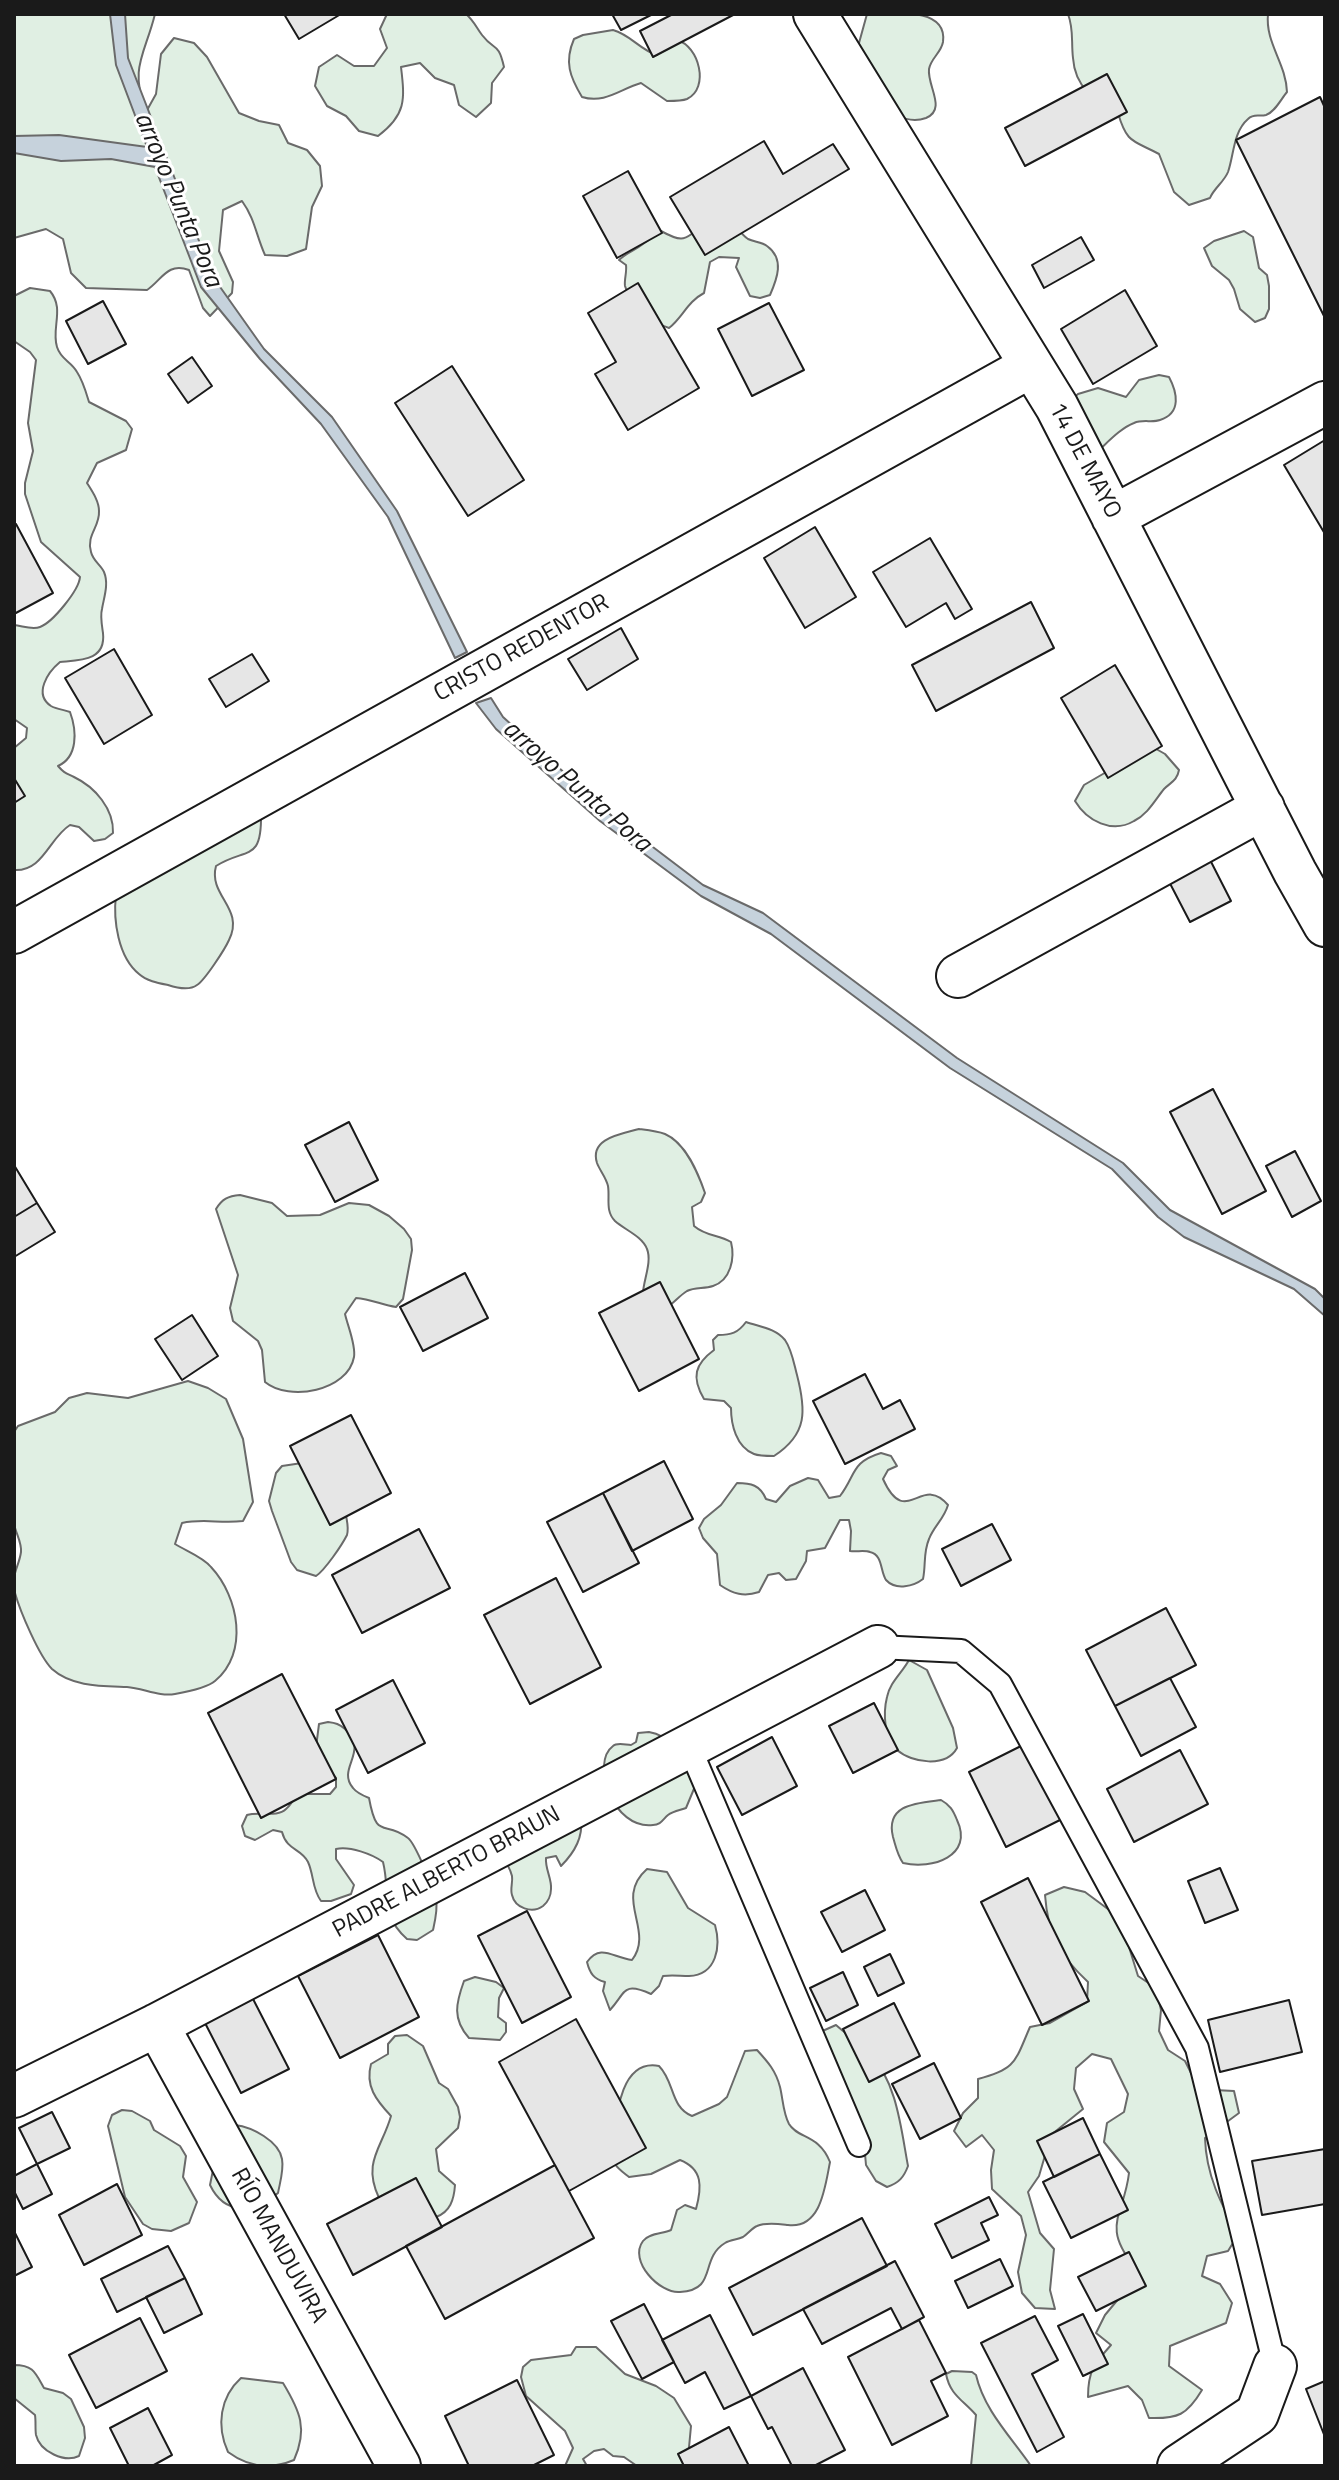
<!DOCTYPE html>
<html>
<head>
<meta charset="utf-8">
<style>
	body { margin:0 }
	#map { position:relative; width:1339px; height:2480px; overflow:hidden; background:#fff; font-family:"Titillium Web",sans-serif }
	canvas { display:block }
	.frame { position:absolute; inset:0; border:16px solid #1a1a1a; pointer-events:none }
</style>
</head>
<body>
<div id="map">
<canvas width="1339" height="2480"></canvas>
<div class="frame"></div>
</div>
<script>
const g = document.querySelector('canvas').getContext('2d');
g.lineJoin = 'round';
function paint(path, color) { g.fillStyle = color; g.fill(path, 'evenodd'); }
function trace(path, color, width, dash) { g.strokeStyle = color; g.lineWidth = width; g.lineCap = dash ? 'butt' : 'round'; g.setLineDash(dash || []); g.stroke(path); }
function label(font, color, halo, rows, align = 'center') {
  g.font = font + ' "Titillium Web",sans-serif'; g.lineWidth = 6; g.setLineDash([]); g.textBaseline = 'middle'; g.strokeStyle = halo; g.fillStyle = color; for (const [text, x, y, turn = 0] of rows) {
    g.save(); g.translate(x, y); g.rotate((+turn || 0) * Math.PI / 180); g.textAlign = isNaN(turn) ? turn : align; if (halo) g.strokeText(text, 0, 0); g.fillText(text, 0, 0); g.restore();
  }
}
const green = new Path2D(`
	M14,14H155C145,55 129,67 146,112L156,94L161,54L174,38L194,43L207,57L239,113L259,121L279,125L288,143L307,150L320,166L322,186L312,207L306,249L287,256L265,255C256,235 255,219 242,201L223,210L219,251L233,282L232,293L210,316L203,308L189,270C167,262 162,280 147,290L86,288L71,273L63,239L46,229L14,238Z
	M387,14H466C474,21 476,27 482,35C495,52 498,41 504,67L492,83L491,103L476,117L459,105L454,85L435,78L420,63L401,67C405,100 406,115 378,136L359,131L346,116L327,106L315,86L319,67L337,55L354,66H374L387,48L380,29Z
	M867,14C889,14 948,5 943,42C941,53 931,58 929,69C927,86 947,109 926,118C915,122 906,120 897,115L858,60L859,43Z
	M1068,14H1268C1265,43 1286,63 1287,92C1281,99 1275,112 1266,115C1259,117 1254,113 1248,119C1233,132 1234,155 1228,172C1224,182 1214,188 1210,198L1189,205L1174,192L1159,154C1133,140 1127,144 1118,113C1094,99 1075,88 1073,58C1071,41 1074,30 1068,14Z
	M613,30C631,35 640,50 657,55L663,47L677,40C699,46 710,88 687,99C682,101 672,101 667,101L641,83C620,89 605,104 582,97C570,77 564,62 574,39L583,35Z
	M734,224C738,229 743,236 748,239C754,242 762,242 767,246C785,259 777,279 770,295L760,298L750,296L736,267L739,258L719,257L710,262L704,293C687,302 683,317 669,328C653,323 629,302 625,286C624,280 627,272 626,265L619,260C627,252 634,251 643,244C650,240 653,235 661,231C690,247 684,234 708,225C715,223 726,225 734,224Z
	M1244,231L1253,237L1259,268L1267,275L1269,286V309L1265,318L1255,322L1240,309L1234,289L1229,280L1212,266L1204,248L1214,241Z
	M30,288L50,291C65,309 51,328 57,347C61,360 71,361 77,372C83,381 86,392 89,402L126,421L132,429L126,450L97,463L87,483C92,491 99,501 99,511C100,527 86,535 91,552C93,561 101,565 104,572C109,584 104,597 102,609C100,616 102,626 103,633C106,661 80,660 60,662C48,672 33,694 51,706C56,709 65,710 70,712C77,731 78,757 58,766C64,773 66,773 74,777C95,787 114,809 113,833L105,839L94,841L79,827L70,825C49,838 43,872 14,870V748L26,738L27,728L14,719V625C23,626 32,630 40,627C53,622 79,590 80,577L41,542L25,494V483L33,451L28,423L36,360L30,352L14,341V296Z
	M1159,375L1169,377C1177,392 1182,413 1160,420C1152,423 1143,419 1134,423C1121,428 1109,441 1098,451L1070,401L1078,394L1098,388L1126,397L1139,380Z
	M1151,746L1165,754L1179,770C1177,781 1171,782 1164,789C1155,800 1148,814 1134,821C1112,834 1087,821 1075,801L1084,785Z
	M261,814C262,863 246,847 216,866C208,896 245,908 229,940C225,949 205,980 197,985C189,991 177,988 168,985C158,983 147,981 139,974C118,957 113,920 116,895Z
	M639,1129C647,1130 657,1131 665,1134C686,1143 698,1173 705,1193L701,1202L692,1207L694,1226C707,1237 718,1234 731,1242C735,1258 731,1280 713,1286C704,1289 695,1287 687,1291C679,1296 674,1303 666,1308L643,1292C644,1279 652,1261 647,1249C642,1236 625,1230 615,1221C605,1211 610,1198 608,1186C606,1177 600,1171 597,1163C589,1138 622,1134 639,1129Z
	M240,1195L272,1203L287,1216L320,1215L349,1203L369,1205L389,1216L404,1229L411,1239L412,1250L403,1299L396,1307C382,1305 371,1299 356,1298L345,1314C348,1327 356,1345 354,1357C348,1391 289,1402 265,1382L262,1350L258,1341L233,1321L230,1308L238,1275L216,1209C222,1199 228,1196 240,1195Z
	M746,1322C760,1327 775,1328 785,1340C792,1350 794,1364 797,1375C806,1410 808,1434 774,1456C768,1456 759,1456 754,1454C736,1447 731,1424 731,1408L724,1401L704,1399C691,1377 695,1364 714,1350L713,1340L718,1335C731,1335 738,1333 746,1322Z
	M188,1381L208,1388L226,1399L243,1439L253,1502L243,1521C220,1524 205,1518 182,1523L175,1544C186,1551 203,1557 211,1567C239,1597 249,1653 215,1681C207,1688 186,1692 175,1694C159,1697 143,1688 127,1687C103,1686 72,1687 52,1669C39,1656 20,1611 15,1593C10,1576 19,1567 21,1552C22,1542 15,1532 14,1523C10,1493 14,1461 14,1432L18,1426L55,1412L69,1398L87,1393L128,1398Z
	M881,1453L891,1456L897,1466L888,1470L883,1479C906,1530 921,1473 948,1505C944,1519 934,1526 929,1539C923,1553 926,1565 923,1579C914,1586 896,1591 886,1580C880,1571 883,1555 870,1552C865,1550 856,1552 850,1551L851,1531L849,1520H840L825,1548L807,1551L806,1561L796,1579L786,1580L779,1573L768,1575L759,1592C744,1597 733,1594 720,1585L717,1554L703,1538L699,1528L704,1519L721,1505L737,1483C751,1483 760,1485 766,1499L776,1502L790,1486L808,1478L818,1480L829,1498L840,1496C856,1475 851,1462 881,1453Z
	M302,1463L346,1515C347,1522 349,1528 347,1535C342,1545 325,1570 316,1576L297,1570L291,1562L272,1511L269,1501L276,1473L282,1466Z
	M909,1660L927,1670L953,1728L957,1748C946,1768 912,1763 897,1750C884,1739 883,1713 887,1697C890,1682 902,1673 909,1660Z
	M328,1722C336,1723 339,1724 345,1729C370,1752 336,1768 353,1788C356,1792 364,1796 369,1798C377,1842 384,1819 408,1838C415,1843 434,1889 436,1899C438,1909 435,1921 433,1930L417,1940L407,1939C379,1914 391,1894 383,1862C372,1854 350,1846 336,1849V1859L354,1885L351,1894L331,1901H321C312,1889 314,1875 308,1862C301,1848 287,1851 282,1832L273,1830L255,1840L245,1836L242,1826L247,1815C259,1811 277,1818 286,1809C291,1805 293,1799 299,1794H330L336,1787V1778L315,1755L319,1724Z
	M649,1732C675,1736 684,1763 696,1784L686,1808C681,1810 673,1811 668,1815C663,1819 661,1825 653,1825C613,1830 590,1763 613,1746C617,1742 626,1745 631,1745L636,1742L638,1733Z
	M941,1800C950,1805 953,1810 957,1820C974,1856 932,1870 903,1863C897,1854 896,1847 893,1837C885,1804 917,1803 941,1800Z
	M581,1821C583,1839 574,1853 561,1866L556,1856L546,1858C545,1869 552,1879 551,1889C551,1895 548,1902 543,1906C532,1914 515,1908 512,1895C510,1889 513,1882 512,1876C510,1868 505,1860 500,1853Z
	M647,1869L667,1872L688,1908L715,1925C721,1946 717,1975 689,1976C680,1976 672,1975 663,1976L659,1986L651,1994C622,1981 626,1993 610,2010L603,1991L605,1982C594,1979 590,1974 587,1962C601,1943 613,1958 632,1960C655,1930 613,1899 647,1869Z
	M1064,1887L1085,1892L1120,1918L1138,1976L1156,1988L1161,2010L1159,2031L1168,2050L1185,2061L1195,2081L1214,2090L1234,2091L1239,2113L1205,2138C1206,2175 1221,2204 1238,2235L1228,2251L1207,2256L1202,2276L1220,2284L1232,2303L1226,2323L1170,2346L1169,2366L1202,2390C1187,2415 1178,2419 1149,2418L1142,2400L1128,2386L1088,2397C1088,2371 1094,2364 1111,2345L1096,2333L1105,2315L1130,2285L1134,2266C1101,2225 1124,2216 1129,2173L1104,2142L1107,2123L1124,2112L1128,2094L1111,2059L1092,2054L1076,2068L1074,2089L1083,2109L1051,2135L1039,2176L1028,2192L1040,2233L1054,2249L1050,2290L1055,2309L1035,2308L1022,2293L1018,2272L1026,2235L1021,2216L992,2189L991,2170L994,2150L982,2135L966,2147L954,2131L963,2113L978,2098V2079C1017,2069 1015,2061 1030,2027L1050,2023L1087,2002L1088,1982C1059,1955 1048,1935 1045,1895Z
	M475,1977L496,1982L504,1988L499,1998L498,2017L506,2023V2032L500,2040L469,2038C452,2019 456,2003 464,1981Z
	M836,2025C847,2035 860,2043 870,2054C897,2082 901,2129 908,2166C904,2177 899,2183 887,2187L876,2181L866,2165L863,2132L818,2033Z
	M407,2035L423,2046L439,2083L448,2089L458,2107L460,2117L458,2128L436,2149L439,2171L455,2185C454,2200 450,2212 436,2217L379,2198C362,2162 382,2148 391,2116C376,2100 365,2086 371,2064L388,2054V2044L395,2036Z
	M757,2050C768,2062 776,2071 780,2087C783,2099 783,2113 789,2124C798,2139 819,2134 830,2162C825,2187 821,2229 788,2225C779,2224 766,2222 757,2226C752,2228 748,2234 743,2237C737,2240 731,2239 725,2243C699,2259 718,2290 680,2292C660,2294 628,2261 643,2241C649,2233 663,2234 671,2230L677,2210L685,2205L696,2209C702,2187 703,2169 680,2160L651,2174L629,2177C624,2173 618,2169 615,2164C613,2157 615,2146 615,2138C616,2112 622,2059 659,2066C675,2082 670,2107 692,2116L719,2104L727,2097L745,2051Z
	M122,2110L132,2111L150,2121L154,2130L180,2146L186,2156L183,2177L197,2202L189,2223L171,2231L152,2229L143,2224L125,2197L108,2126L112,2115Z
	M235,2125C252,2127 279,2141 282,2159C284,2170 280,2182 278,2193C254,2213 225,2216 210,2185L214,2165Z
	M576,2347H596L625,2374L656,2386L674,2398L691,2426L688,2458L691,2466H637L624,2457L613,2456L604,2449L594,2451L583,2459L587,2466H565L573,2448L565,2431L526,2396L521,2377L523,2367L531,2360L571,2355Z
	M14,2365C33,2365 35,2372 44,2388L63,2393L71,2399L84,2427L85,2438L79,2456C65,2463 40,2452 36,2435C35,2429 36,2421 35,2415L14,2398Z
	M952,2371L972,2372L976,2375C984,2410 1011,2437 1031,2466H971L976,2415C963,2400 950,2395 946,2374Z
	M241,2378L283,2383C300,2411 308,2429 294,2460C270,2470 248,2467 228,2452C216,2426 220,2397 241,2378Z`);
paint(green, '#e0efe3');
trace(green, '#6a6a6a', 2);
const water = new Path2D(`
	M110,14H125L128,58L213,277L264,349L332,417L397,511L467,652L455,658L388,517L321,424L260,359L201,287L155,167L111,159L61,161L14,153V136L59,135L147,147L116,65Z
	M491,698L503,717L612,816L703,885L763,913L957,1058L1123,1163L1170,1210L1315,1289L1325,1299V1316L1294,1289L1184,1237L1158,1217L1112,1169L950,1068L771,934L701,896L600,821L496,729L476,703Z`);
paint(water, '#c6d2dc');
trace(water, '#6a6a6a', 2);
const building = new Path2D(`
	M284,14H341L299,39Z
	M612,14H653L621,30Z
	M673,14H735L653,57L640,31Z
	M1107,74L1127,112L1025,166L1005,128Z
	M1320,97L1325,108V318L1236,140Z
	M764,141L783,174L833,144L849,169L705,255L670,197Z
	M628,171L662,233L617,258L583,196Z
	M1081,237L1094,260L1044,288L1032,265Z
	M638,283L699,388L628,430L595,374L616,362L588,313Z
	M1125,290L1157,346L1093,384L1061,329Z
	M103,301L126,344L88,364L66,321Z
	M769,303L804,370L752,396L718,329Z
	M192,357L212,386L188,403L168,374Z
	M452,366L524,480L468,516L395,403Z
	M1325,440V534L1284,465Z
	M16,524L53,593L14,614V526Z
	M815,527L856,597L805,628L764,558Z
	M930,538L972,609L955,619L946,603L906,627L873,572Z
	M1031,602L1054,648L936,711L912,665Z
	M621,628L638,659L587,690L568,659Z
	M114,649L152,715L104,744L65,678Z
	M252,654L269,681L226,707L209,679Z
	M1115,665L1162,746L1108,778L1061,698Z
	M14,778L25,796L14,803Z
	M1204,848L1231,901L1190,922L1163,870Z
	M1213,1089L1266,1191L1222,1214L1170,1112Z
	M349,1122L378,1180L335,1202L305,1145Z
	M1295,1151L1321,1201L1292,1217L1266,1166Z
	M14,1165L37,1203L14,1217Z
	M37,1203L55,1232L14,1257V1217Z
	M465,1273L488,1318L423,1351L400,1307Z
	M660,1282L699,1359L639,1391L599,1313Z
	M192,1315L218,1356L182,1380L155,1339Z
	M865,1374L883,1409L900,1400L915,1429L845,1464L813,1401Z
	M351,1415L391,1493L330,1525L290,1446Z
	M664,1461L693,1519L632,1551L603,1493Z
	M603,1493L639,1563L583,1592L547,1522Z
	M992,1524L1011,1560L961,1586L942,1549Z
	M419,1529L450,1588L362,1633L332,1575Z
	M556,1578L601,1667L530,1704L484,1615Z
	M1166,1608L1196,1665L1115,1706L1086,1650Z
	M282,1674L336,1779L261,1818L208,1713Z
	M1170,1678L1196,1727L1141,1756L1115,1706Z
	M393,1680L425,1743L368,1773L336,1710Z
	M874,1703L898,1750L853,1773L829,1726Z
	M772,1737L797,1786L742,1815L717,1767Z
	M1025,1744L1062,1819L1006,1847L969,1772Z
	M1180,1750L1208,1804L1134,1842L1107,1789Z
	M1220,1868L1238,1910L1205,1923L1188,1881Z
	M1028,1878L1089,2001L1042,2025L981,1902Z
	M865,1890L885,1930L842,1952L821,1912Z
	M527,1911L571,1997L522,2023L478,1936Z
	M378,1935L419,2017L340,2058L298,1976Z
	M890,1954L904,1983L878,1996L864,1967Z
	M843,1972L858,2005L826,2021L810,1988Z
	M252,1997L289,2069L241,2093L204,2021Z
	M1289,2000L1302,2052L1220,2072L1208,2020Z
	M894,2003L920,2056L869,2082L843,2029Z
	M576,2019L646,2148L569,2191L499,2062Z
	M934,2063L961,2118L920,2139L892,2084Z
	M52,2112L70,2148L37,2164L19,2128Z
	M1083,2118L1100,2154L1054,2177L1037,2141Z
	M1325,2149V2204L1262,2215L1252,2161Z
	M1100,2154L1128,2210L1071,2238L1043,2182Z
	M37,2164L52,2194L23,2209L14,2191V2176Z
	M555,2165L594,2238L445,2319L406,2246Z
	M416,2178L442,2227L353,2275L327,2224Z
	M117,2184L142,2235L84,2265L59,2215Z
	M989,2197L998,2215L981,2223L989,2240L952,2258L935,2224Z
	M862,2218L887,2266L753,2335L729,2288Z
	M14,2231L32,2267L14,2276Z
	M168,2246L185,2278L117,2312L101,2279Z
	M1129,2252L1146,2286L1096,2311L1078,2277Z
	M1000,2259L1013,2286L968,2308L955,2281Z
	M895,2261L924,2317L902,2329L891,2308L822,2344L803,2309Z
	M185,2278L202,2314L164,2333L146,2297Z
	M644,2304L674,2362L642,2379L611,2321Z
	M1083,2314L1108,2364L1083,2376L1058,2326Z
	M710,2315L751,2396L724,2409L705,2372L685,2383L662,2340Z
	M1035,2316L1058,2360L1032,2374L1064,2437L1037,2452L981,2343Z
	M140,2318L167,2371L96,2408L69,2355Z
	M919,2320L946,2373L931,2381L948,2416L892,2445L848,2357Z
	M803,2368L845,2450L814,2466H792L772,2427L768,2429L751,2396Z
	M517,2380L554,2455L532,2466H469L445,2416Z
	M1325,2381V2437L1306,2389Z
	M148,2408L172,2455L152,2466H129L110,2428Z
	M729,2427L749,2466H684L678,2454Z`);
paint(building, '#e6e6e6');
trace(building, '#1a1a1a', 2);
const service = new Path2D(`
	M878,1647L961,1651L1000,1684L1197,2048L1275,2366
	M689,1746L859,2145`);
const minor = new Path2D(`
	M815,14L1057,407L1295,872L1325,925
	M1113,517L1325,403
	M14,932L1031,366
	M958,976L1263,808
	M157,2025L399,2466
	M14,2096L157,2025L878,1647
	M1179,2466L1257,2414L1275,2366`);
trace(service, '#1a1a1a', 26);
trace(minor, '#1a1a1a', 46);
trace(service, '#fff', 22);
trace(minor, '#fff', 42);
label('24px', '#1a1a1a', '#fff', [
	["14 DE MAYO",1084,461,62],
	["CRISTO REDENTOR",522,649,-29],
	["PADRE ALBERTO BRAUN",447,1873,-28],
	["RÍO MANDUVIRA",278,2246,61]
]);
label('italic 26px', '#1a1a1a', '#fff', [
	["arroyo Punta Pora",177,200,67],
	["arroyo Punta Pora",576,787,41]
]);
</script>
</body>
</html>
